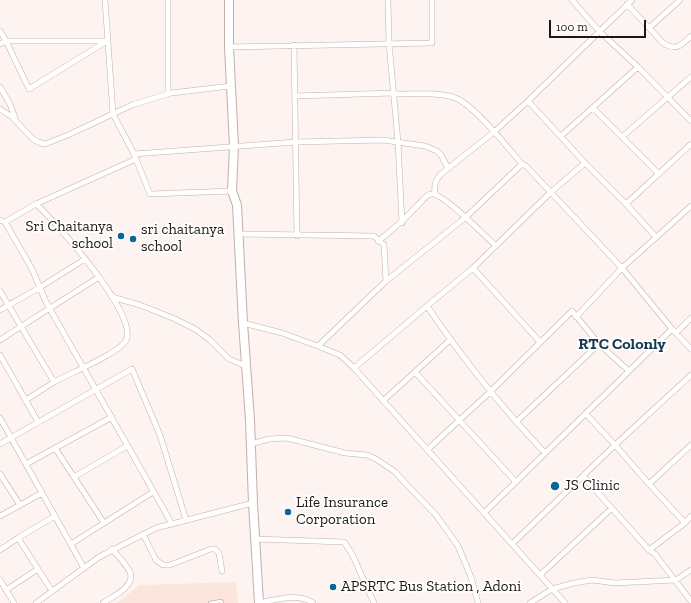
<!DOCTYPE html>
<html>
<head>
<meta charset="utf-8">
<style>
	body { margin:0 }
	#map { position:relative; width:691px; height:603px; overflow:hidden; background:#fdf4f1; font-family:"Zilla Slab",serif }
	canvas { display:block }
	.scale { position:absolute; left:549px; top:20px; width:97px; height:18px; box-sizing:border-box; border:2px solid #1d1614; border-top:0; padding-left:5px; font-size:12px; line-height:14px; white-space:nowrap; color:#1d1614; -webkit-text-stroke:3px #fff; paint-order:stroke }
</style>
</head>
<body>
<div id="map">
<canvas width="691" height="603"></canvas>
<div class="scale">100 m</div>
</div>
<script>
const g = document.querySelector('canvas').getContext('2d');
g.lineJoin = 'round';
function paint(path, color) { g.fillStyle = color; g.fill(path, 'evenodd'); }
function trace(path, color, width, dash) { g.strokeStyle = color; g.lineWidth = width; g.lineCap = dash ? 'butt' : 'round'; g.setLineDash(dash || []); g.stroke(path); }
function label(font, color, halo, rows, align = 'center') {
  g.font = font + ' "Zilla Slab",serif'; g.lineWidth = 3.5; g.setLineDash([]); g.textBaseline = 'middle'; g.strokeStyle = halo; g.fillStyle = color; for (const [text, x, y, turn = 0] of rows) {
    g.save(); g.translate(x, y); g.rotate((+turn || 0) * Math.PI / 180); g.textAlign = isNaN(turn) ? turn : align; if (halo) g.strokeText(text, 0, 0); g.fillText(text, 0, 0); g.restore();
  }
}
paint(new Path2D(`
	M236,582L238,603H117L140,585Z`), '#fce5dc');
const service = new Path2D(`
	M210,603L221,601L222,603`);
const minor = new Path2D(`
	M105,0L113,114L134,154L150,194L232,191
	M168,0V94
	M388,0L389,43L398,142L402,223
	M572,0L600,32L638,67L691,121
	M627,4L663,43C676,51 681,46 691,36
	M649,28L680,0
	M0,31L6,41L29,89L107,41
	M0,44L6,41H106
	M294,45L297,236
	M229,47L432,43V0
	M0,87L10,104L15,118
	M295,96L393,93L398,94C416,94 436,92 453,97C473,103 508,148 522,164L526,166L622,268L672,329L691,349
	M528,101L585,163L626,204L656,237
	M593,108L659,174
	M0,109L12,117L33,139L38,142L45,144L68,135L132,105L171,93L231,86
	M561,136L638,67
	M622,137L691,77
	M134,154L296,142L383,140L425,146L437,151L441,155L448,168
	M435,194C434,185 435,181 441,174L494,132L528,101L632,0
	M626,204L691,144
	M0,220L5,222L36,204L136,159
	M5,222L32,269L46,302L172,524
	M239,234L374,236L384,245L386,281L318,346
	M378,241C394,229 406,218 419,204C422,201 426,195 431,194C441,191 486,237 495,245
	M473,268L551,192L585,163
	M386,281L466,217L522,164
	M0,291L54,382
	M112,297L140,305L175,319L195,329L210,340L229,359L246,366
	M427,306L473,268L540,342
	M0,310L39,288L85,259
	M576,317L622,268L691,206
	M243,323L282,333L315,345L340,355L354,368L565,603
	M676,333L691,318
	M0,340L99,277
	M599,344L629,371
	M0,355L38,422
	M354,368L427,306C463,359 502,408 545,453
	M415,372L516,482
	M691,375L615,445L649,484L691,445
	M26,400C35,394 45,388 54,382C71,373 115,355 125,342C143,319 54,220 36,204
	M383,401L450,340
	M0,418L84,568
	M0,444L132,369L160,435L186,520
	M251,444L269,439L287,438L345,453L367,455L376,459L394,471L409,487L436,515L458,546L471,577L478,603
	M55,448L104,523
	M427,450L490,392L572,311L599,344L516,422
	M26,464L112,417
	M0,474L20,505
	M583,476L649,550L685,523
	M74,477L127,446
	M649,484L685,523L691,516
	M484,513L672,329
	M0,516L42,493
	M143,534L156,560L163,565H170L211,549H215L219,553L222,571
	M255,539L344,542L352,554L374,603
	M71,544L153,492
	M512,544L615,445L586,414
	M0,550L18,538
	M649,550L655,554L691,601
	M540,575L612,508
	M0,580L14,603
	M6,590L38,569
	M52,591L18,538L55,516
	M36,603L99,557L156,528L253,503
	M103,603C112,597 136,586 130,572C126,564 118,556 112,549
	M259,603C275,600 299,592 313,603
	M530,603L552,589L574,583L592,580L615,583L676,580L691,570`);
const primary = new Path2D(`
	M229,0V47L234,146L232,191L237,205L243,323L250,420L253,503L259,603`);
trace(service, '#c3afa8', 4);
trace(minor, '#c3afa8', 6);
trace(primary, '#c3afa8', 10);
trace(service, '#fff', 2.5);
trace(minor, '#fff', 5);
trace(primary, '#fff', 8);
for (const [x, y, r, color] of [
	[121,236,4,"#0b6696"],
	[133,239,4,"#0b6696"],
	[555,486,5,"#0b6696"],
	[288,512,4,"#0b6696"],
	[333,587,4,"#0b6696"]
]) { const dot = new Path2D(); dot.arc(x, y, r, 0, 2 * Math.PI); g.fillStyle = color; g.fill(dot); trace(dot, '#fff', 1.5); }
label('15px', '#1d1614', '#fff', [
	["Sri Chaitanya",113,227,"right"],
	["school",113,244,"right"],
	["sri chaitanya",141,230],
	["school",141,247],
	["JS Clinic",564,486],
	["Life Insurance",296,503],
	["Corporation",296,520],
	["APSRTC Bus Station , Adoni",341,587]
], 'left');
label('bold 16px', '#153a52', '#fff', [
	["RTC Colonly",622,344]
]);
</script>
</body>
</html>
